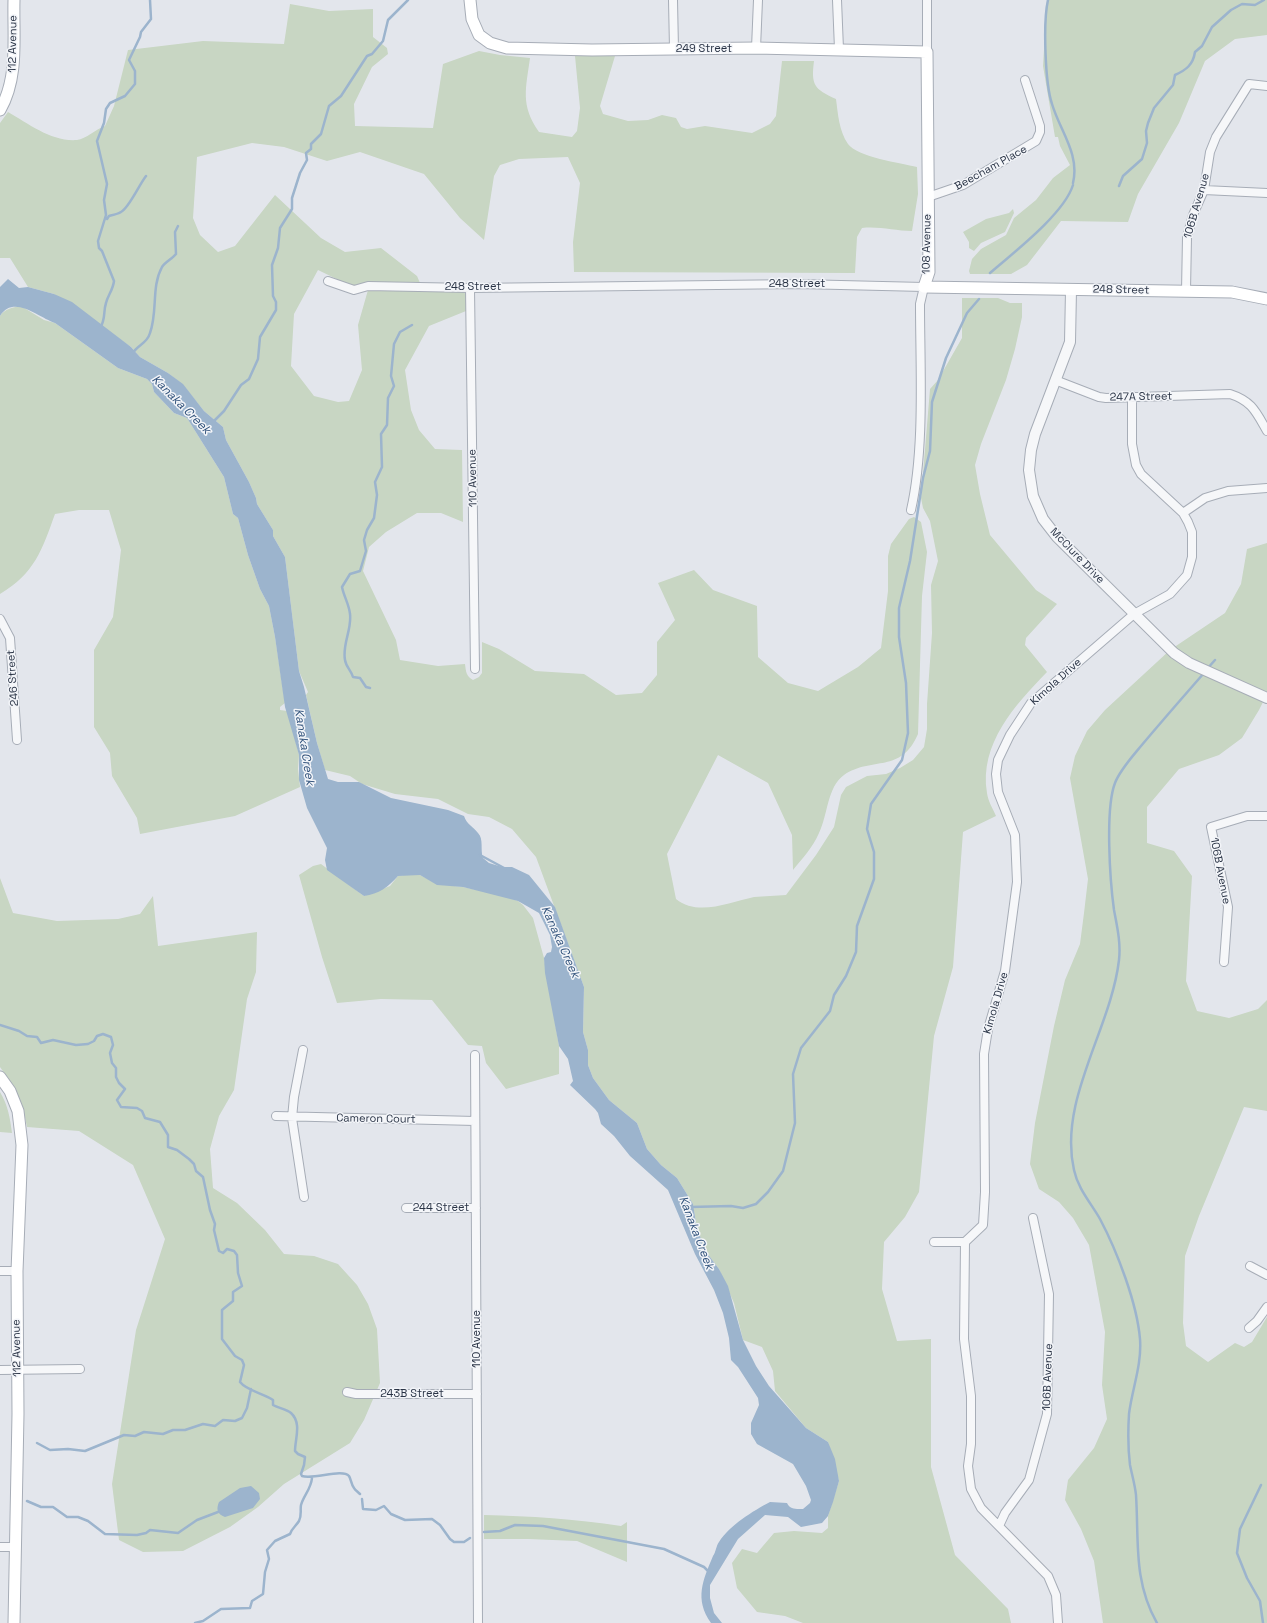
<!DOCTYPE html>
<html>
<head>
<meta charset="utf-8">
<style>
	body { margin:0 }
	canvas { display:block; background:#e3e6ec }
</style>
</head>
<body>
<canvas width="1267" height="1623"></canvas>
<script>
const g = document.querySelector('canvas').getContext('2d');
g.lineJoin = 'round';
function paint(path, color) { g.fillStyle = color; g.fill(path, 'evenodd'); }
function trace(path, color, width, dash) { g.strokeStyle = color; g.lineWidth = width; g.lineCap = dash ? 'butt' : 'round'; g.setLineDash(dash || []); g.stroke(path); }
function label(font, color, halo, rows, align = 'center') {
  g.font = font + ' "Space Grotesk",sans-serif'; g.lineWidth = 3; g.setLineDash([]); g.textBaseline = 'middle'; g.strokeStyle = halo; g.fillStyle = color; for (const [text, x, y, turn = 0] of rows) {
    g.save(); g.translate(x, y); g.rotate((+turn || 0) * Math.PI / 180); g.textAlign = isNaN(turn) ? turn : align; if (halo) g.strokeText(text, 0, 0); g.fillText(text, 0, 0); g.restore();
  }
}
paint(new Path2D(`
	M1047,0H1267V35L1235,39L1205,61L1179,123L1138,194L1128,222L1061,221L1027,265L1011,274H970L969,271L972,259L981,249L1006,235L1014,218L1036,200L1053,178L1070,165L1060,146L1058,137H1055L1043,66Z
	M290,4L329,11L373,9V37L387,48L388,54L372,67L354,104L355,126L433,128L443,64L479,51L500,55L530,58C526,88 520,105 539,132L572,137L577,131L580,108L575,56H615L600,106L603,114L628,121L648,120L662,115L676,118L681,127L687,129L705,126L752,133L770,124L776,116L782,61H814C811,85 814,89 836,99C838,114 839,131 848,144C857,157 901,163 917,167L918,194L912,231C895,231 879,226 862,228L857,237L855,273L574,272L573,242L580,183L568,157L519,159L500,165L494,176L484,240L460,218L424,174L360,152L327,161L284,147L252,143L197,157L193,218L200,235L218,252L235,246L275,195L321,238L345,252L381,248L417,276L420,283L368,282L351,286L318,270L294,314L291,366L314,396L338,402L349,401L362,370L358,325L368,290L463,292L466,294V311L429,326L405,370L411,410L419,430L435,449L462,450L463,522L441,513H417L386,532L369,547L363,571L396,640L400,660L438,666L465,664C466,672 466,676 473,680L479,677L482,673V642L499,649L535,671L584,674L616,695L642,693L657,675V642L675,620L658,583L694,570L713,590L757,606L758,657L788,683L818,691L858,667L881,648L888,591V556L891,544L909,519L914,517L921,522L927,552L922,596L918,734C901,774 872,756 844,775C827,787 828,815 819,833C813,847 802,859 793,870L792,835L768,783L718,755L667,854L676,899C698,917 730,902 754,897C764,896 776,896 786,895L816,855L834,827L841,795L846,787L867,776L886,774L900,768L913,760L924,747L927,729V704L932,633L931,585L938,561L930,521L923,508L921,498L930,389L938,380L962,338V298H998L1010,303H1022V317L1015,349L1006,380L981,444L975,465L980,494L990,535L1036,590L1057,604L1026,638L1025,645L1047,672C1015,705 979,744 987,793C988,801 993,809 996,816L963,832L953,967L934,1036L919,1192L905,1217L884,1242L882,1289L897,1341L931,1339V1467L955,1555L1008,1609L1011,1623H803L785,1616L757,1612L737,1588L732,1563L742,1549L757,1553L774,1533L794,1531L822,1533L828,1528V1516L839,1481L828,1442L806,1428L775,1391L773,1371L762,1347L743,1340L734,1303L719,1269L704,1249L696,1223L693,1204L677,1178L661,1165L647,1149L637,1123L609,1100L593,1078L588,1065V1050L583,1032L584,987L536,857L512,829L489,817L468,814L438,799L395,794L362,784L350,776L325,770L317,743L306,695L308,692L299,671L285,557L273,536V530L257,504L256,498L249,482L226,440L223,427L204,411L183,385L168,373L140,357L131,347L54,294L28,287L10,258H0V123L8,112C29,124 52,142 77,140C86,139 96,129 105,126L114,106L128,50L203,41L284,44Z
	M1013,209L1014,213L1005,232L981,243L974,251L969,248V242L963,232L986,219L1009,213Z
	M21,306L44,320L55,323L118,368L147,379L152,384L154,392L174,413L187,418L224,477L233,514L238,518L248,555L260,589L269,606L275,637L285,703L280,707V710L287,711L289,715L299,755L298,769L300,787L235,816L140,834L137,818L112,776L110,753L94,727V650L113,617L121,550L109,510H79L55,514C42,550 35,573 0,594V316C4,309 14,307 21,306Z
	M1267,543V698H1265L1259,710L1242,738L1219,755L1179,769L1147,807V843L1174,851L1192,876L1186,981L1197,1011L1229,1018L1258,1009L1267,1000V1111L1244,1107L1199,1216L1185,1256L1183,1323L1186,1346L1208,1362L1235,1343L1244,1347L1252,1342L1267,1317V1623H1103L1094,1561L1081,1529L1065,1500L1068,1480L1094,1448L1107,1419L1102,1385L1105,1332L1089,1245L1073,1218L1059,1202L1039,1189L1030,1164L1035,1123L1054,1026L1065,980L1080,944L1084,913L1088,879L1070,778L1075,756L1087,731L1105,710L1170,650L1225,613L1241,584L1247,549Z
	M321,864L364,896L390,886L398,876L410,874L420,875L437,884L463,887L504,896L518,901L523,905L533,918L544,958L559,1046V1074L506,1089L486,1063L482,1046L468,1045L432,1000L381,999L337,1003L322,957L299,875L313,866Z
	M0,878L13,913L57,921L118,919L140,914L153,896L158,946L257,932L256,972L247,999L234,1090L219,1116L210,1149L213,1188L237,1203L265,1230L284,1254L314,1256L338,1264L357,1285L368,1304L377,1329L380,1383L364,1420L350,1443L284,1484L258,1507L230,1527L183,1551L143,1552L119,1540L112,1484L136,1330L165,1239L133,1165L79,1131L27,1127C23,1103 14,1087 0,1067Z
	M0,1092C8,1105 10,1118 12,1133L0,1132Z
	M484,1515C530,1516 575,1519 621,1526L627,1522V1562L577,1541L528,1539H484Z`), '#c8d6c3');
paint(new Path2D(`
	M8,279L19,288L28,287L54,294L72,302L131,347L140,357L168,373L183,384L204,411L223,427L226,440L249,482L256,498L257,504L273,530V536L285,557L299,671L304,687L317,743L328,779L338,782H359L391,798L448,810L464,816C467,825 473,826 478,833C484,839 480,850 483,858L489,863L502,867H512L529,875L555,907L584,987L583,1032L588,1050V1065L593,1078L609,1100L637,1123L647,1149L661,1165L677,1178L693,1204L696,1223L704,1249L719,1269L728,1286L743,1340L756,1366L769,1386L806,1428L828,1442L835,1459L839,1481L833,1502L828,1516L822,1523L801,1527L788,1517L765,1515L738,1539L710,1585V1598L714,1613L722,1623H711C694,1599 703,1580 713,1556C716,1552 716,1546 719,1542C730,1525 753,1511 770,1502L787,1503C790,1510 797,1509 803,1509L810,1503L811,1500L806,1486L793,1464L757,1444L751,1434V1423L759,1405L758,1398L738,1367L731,1360L729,1338L723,1313L714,1290L695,1254L668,1190L630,1156L614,1136L601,1124L598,1113L595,1109L570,1085L573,1081L568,1059L559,1046L545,973L544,958L547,953L551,952L552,947L550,935L539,913L518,901L463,887L437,885L420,875L398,876C388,887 379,894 364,896L327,870L325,860L327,848L307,808L299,780V755L285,707L275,637L269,606L260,589L248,555L238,518L233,514L224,477L187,418L174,413L154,392L152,384L147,379L118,368L55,323C39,318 14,294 0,316V287Z
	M251,1486L259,1493L260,1499L253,1508L225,1517C217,1514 216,1509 219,1502L240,1488Z`), '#9cb4cd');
trace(new Path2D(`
	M1048,0C1043,22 1045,83 1052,104C1060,131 1080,154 1073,183
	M1119,186L1123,176L1142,159L1147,143L1146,131L1148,123L1154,108L1173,85L1175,75C1186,70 1193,65 1195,52L1202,46L1212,27L1231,10L1242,4L1255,5L1264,0
	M107,219L109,216C113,215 118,214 121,212C129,208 139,185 146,176
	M990,273C1013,253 1064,214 1073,185
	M100,328C106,319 103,312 106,303C108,295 113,290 114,281L102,251L99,248L98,241L106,215L104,200L107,184L97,141L104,123L106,109L110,103L125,96L135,84V71L129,60L140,37L141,32L151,19L150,0
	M133,353C137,345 147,344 150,333C158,311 151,287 162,267C165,262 172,259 176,254L175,232L178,226
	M214,421L224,411L241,385L249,379L258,359L260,337L276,310V302L273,296L272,265L278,248L280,228L292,209V198L300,173L307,160L306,153L311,149V144L321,134L329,106L341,96L367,56L372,54L383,41L388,20L408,0
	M1207,669L1215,660
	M370,688L366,687L360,678L353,677C351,670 346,667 345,660C342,644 352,630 350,614C349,604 344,597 342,587L350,574L360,571L366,551L364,540L367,530L374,518L377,495L375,482L382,467L381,434L387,425L388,398L394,386L391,376L394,344L400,332L412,325
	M480,855L506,869
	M0,1025L19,1031L27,1036L37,1037L41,1043L53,1040L76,1045L88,1044L94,1041L97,1036L103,1034L111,1037L113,1045L110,1053L112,1063L116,1068V1077L119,1083L125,1089L117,1100L121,1107L137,1108L142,1111L145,1118L160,1122L168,1135V1147L177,1150L189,1159L194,1164L196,1171L203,1177L210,1210L215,1224L214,1230L219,1251L223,1253L227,1249L234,1251L237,1255L238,1273L242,1286L233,1292V1301L222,1310V1339L235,1356L242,1360L244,1365L240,1382C247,1391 263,1393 273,1400V1405C278,1408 286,1409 291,1413C302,1423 295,1439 295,1451L298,1454L305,1457L304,1465L301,1474L302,1476C314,1480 342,1468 349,1476C351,1479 351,1484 354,1488C355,1490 358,1492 360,1494
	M690,1207L731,1206L743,1208L756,1204L768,1192L783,1171L795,1123L793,1074L801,1048L830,1011L834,995L846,976L856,952L857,926L874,879V852L867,829L871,804L902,760L908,733L906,683L899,637V608L910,561L923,478L930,451L932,402L946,358L967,313L979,299
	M37,1443L50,1450L68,1449L85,1451L124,1435L135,1436L144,1432L163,1434L173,1430H185L203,1424L215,1426L223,1420L235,1421L242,1418L247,1408L251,1389
	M1261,1485L1240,1529L1237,1553L1247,1578L1260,1601L1263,1623
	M362,1499L363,1509L376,1510L384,1506L391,1514L405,1520L432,1519L440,1525L450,1539L454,1542H464L470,1538
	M27,1501L41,1507H53L67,1517H78L88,1521L105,1534L137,1535L146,1533L150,1530L178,1533L197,1520L218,1512
	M484,1532L500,1531L515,1525L543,1526L664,1549L704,1567L709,1572
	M195,1623L203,1621L221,1609L250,1608L252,1601L263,1594L265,1572L269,1559L267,1550L275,1541L290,1534C292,1528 296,1526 299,1521C302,1515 300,1510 301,1505C304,1495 311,1489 312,1478
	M1157,1623C1133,1581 1139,1540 1136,1495C1135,1485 1132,1475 1130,1465C1128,1449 1128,1430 1129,1414C1132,1389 1142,1365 1140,1339C1137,1303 1117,1251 1100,1219C1091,1203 1078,1189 1074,1170C1058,1100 1111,1029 1119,960C1121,943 1117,926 1114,910C1110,881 1105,809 1115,783C1120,770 1132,757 1141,746C1162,721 1183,697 1204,673`), '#9cb4cd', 2.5);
const minor = new Path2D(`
	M673,0L674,49
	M837,0L839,49
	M927,0V52
	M756,48L758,0
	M1204,190L1267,193
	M928,197L963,185L1036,141L1040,132V126L1025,80
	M328,281L354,290L368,286L470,288L799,284L924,287L920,304C920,368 925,448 911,510
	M470,288L475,669
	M1186,291L1187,237L1193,215L1204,190L1210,152L1216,137L1249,84L1267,86
	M1055,380L1099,397L1106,398L1230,394C1252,401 1256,412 1267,431
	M1183,513L1205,498L1228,491L1267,488
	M0,619L10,638L17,740
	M1224,962L1228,907L1211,827L1247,816H1267
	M303,1050L294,1097L292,1118L304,1197
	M475,1055L478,1623
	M276,1116L475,1121
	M406,1208H476
	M934,1242H965L983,1225L985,1192L984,1054L988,1029L1005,971L1017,882L1015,835L998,792L996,774L998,760L1010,735L1031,703L1134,614L1170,594L1187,575L1192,557V532L1188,522L1183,513L1141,474L1136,465L1132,444V396
	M965,1242L964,1339L971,1396V1444L968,1466L971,1489L981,1508L1048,1576L1056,1595L1058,1623
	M1250,1266L1267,1275
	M0,1271H17
	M1249,1328L1257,1321L1267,1307
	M0,1370L80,1369
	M347,1392L356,1394H477
	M999,1526L1005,1513L1029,1480L1047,1414L1049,1294L1033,1218
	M0,1547H15`);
const tertiary = new Path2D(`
	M1071,290L1070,342L1035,434L1031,450L1029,470L1033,496L1043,519L1057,537L1174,653L1189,663L1267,698`);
const secondary = new Path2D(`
	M470,0L472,19L479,35L490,43L507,48L592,50L756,48L927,52L929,272L924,287L1232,292L1267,299
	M0,110C19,77 13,37 14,0
	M0,1077L10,1091L18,1111L22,1145L17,1271L18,1414L14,1623`);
trace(minor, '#a7adb7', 10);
trace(tertiary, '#a7adb7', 12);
trace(secondary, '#a7adb7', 13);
trace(minor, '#f6f7f9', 8);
trace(tertiary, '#f6f7f9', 10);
trace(secondary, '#fff', 11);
label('11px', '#293345', '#f3f5f9', [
	["112 Avenue",13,44,-89],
	["249 Street",704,49],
	["Beecham Place",991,168,-29],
	["106B Avenue",1197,206,-74],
	["108 Avenue",927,244,-89],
	["248 Street",797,284],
	["248 Street",473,287],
	["248 Street",1121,290,1],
	["247A Street",1141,397,-1],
	["110 Avenue",473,478,-91],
	["McClure Drive",1077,556,46],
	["246 Street",13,678,-94],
	["Kimola Drive",1056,682,-42],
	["106B Avenue",1220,871,79],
	["Kimola Drive",996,1003,-74],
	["Cameron Court",376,1119,1],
	["244 Street",441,1208],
	["110 Avenue",477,1339,-90],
	["112 Avenue",17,1348,-91],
	["106B Avenue",1048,1377,-88],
	["243B Street",412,1394]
]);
label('italic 12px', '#31527b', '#f3f5f9', [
	["Kanaka Creek",181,405,45],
	["Kanaka Creek",304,747,81],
	["Kanaka Creek",560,942,66],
	["Kanaka Creek",696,1233,69]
]);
</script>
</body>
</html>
